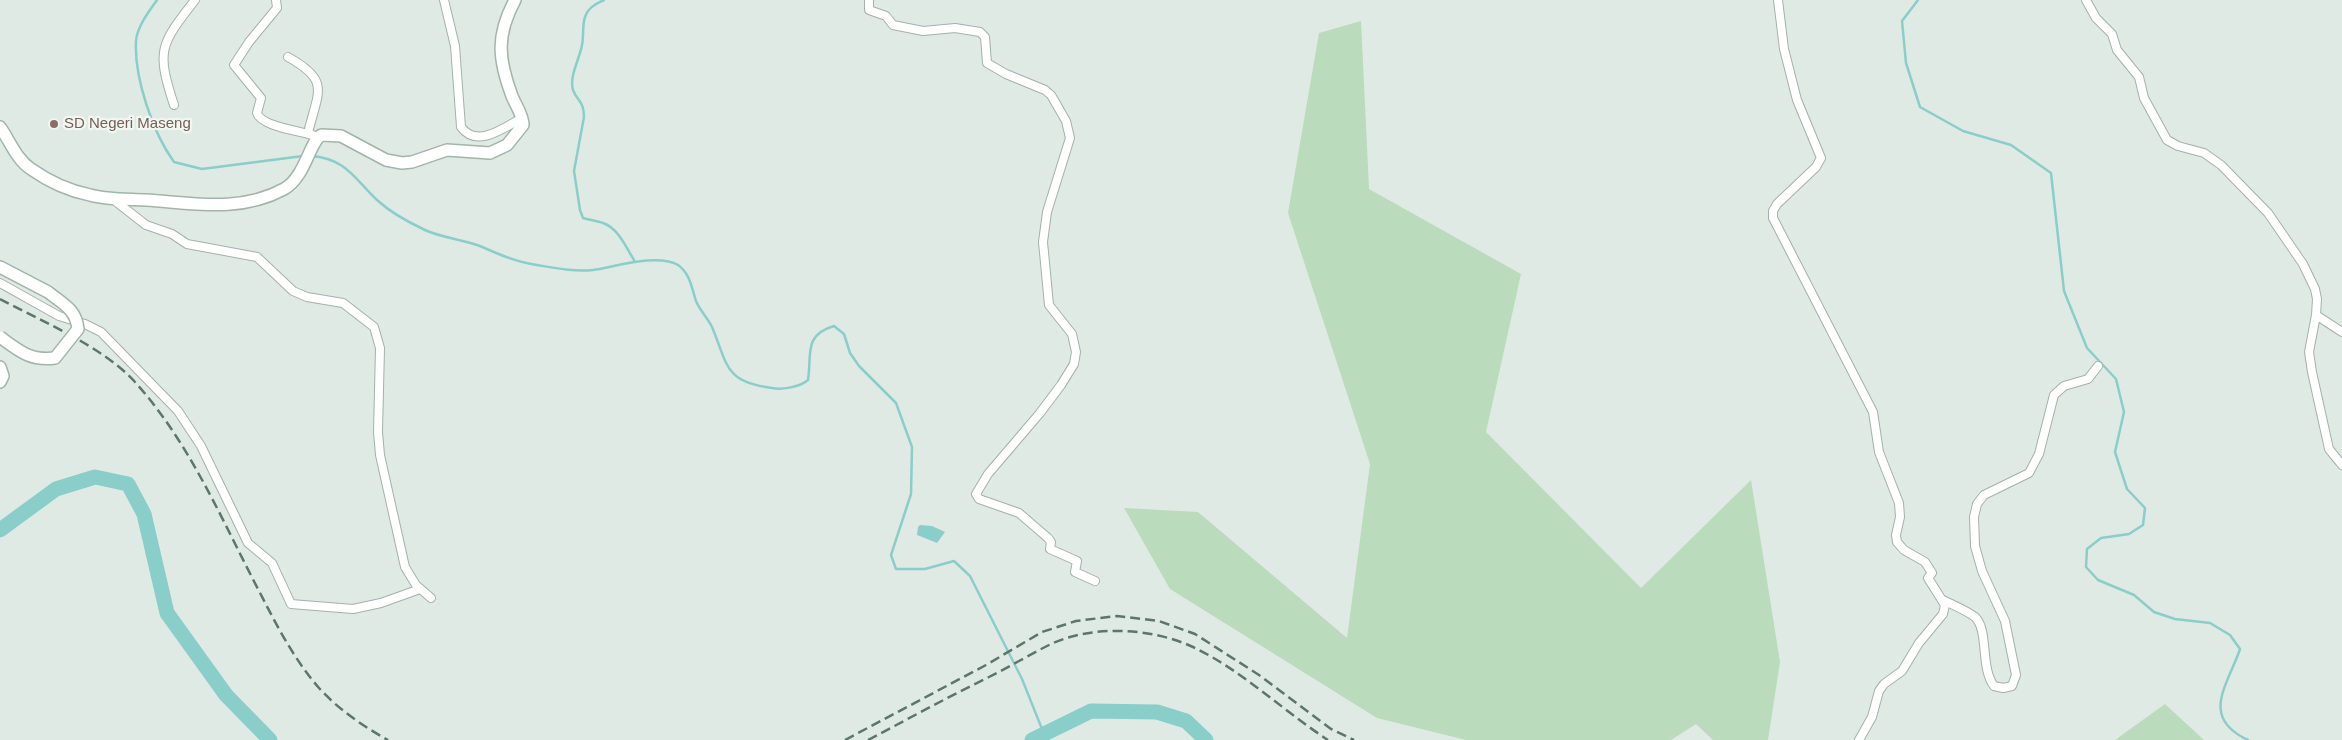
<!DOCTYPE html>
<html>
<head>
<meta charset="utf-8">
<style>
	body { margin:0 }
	canvas { display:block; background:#e0eae4 }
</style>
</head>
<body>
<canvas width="2342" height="740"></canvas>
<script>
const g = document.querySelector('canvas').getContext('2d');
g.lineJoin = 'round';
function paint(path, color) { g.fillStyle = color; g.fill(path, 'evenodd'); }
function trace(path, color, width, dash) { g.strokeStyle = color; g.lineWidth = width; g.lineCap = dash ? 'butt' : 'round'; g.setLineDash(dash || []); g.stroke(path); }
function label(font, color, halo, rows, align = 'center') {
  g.font = font + ' Arial,sans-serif'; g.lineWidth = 4.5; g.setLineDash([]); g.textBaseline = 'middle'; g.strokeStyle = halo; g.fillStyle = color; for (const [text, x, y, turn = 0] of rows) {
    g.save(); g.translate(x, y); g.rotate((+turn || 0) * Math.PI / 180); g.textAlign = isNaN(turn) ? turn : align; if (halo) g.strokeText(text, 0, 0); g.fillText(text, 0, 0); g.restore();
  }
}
paint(new Path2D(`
	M1361,21L1369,189L1521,274L1486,432L1641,588L1751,480L1780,662L1768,740H1713L1696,724L1671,740H1466L1377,718L1170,589L1124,508L1198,512L1347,638L1370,464L1288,213L1319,33Z
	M2165,704L2204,740H2115Z`), '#badbbc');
paint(new Path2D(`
	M920,525L932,526L945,532L937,543L917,535L918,527Z`), '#8aceca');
trace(new Path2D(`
	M157,0C149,11 137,27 136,41C134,78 153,133 174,162L202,169L303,156
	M604,0C595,4 588,8 585,17C582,26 584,36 582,45C580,58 569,76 573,90C577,101 584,101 584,117L574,171L580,210L583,218C590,220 597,221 603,223C618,228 626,247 634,260
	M1918,0L1902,21L1906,63L1920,107L1963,131L2011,145L2051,173L2064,291L2087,348L2116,379L2124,412L2115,452L2127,489L2145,508L2143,525L2129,534L2101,538L2087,549L2086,567L2098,580L2134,595L2154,612L2175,619L2210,623L2230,635L2240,649C2228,685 2199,717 2248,740
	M311,156C345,158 355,179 377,200C390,212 410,223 425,230C442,238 462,239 480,246C498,254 516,262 537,265C555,268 574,272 593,270C614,267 658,253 678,265C690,273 692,289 696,301C700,311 708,318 712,327C728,365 724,382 772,388C782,390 800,387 808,380C812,355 803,335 834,326L844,334L850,353L859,366L896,403L912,447L911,494L891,555L896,569H925L954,561L970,576L1022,679L1044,734`), '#8aceca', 2.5);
trace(new Path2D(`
	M0,530L56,489L95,477L128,484L144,514L167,613L226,695L270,740
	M1032,740L1091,711L1157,712L1186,721L1206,740`), '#8aceca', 15);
const street = new Path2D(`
	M276,0L277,8L249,42L234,65L261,98L257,113C261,127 303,131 318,137
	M444,0L455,46L461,127C477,149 505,127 522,118
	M869,0V10L886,16L893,25L923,31L955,28L980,32L985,37L987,63L1006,74L1045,90L1051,95L1066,121L1070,138L1047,212L1043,242L1049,305L1072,334L1076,352L1074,364L1061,385L1040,413L988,474L976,494L979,499L1019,513L1048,538L1051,542L1050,549L1077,561L1075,572L1095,581
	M1778,0L1784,49L1797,100L1821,158L1816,167L1777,204L1773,211V218L1873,412L1879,452L1899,503L1900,517L1896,535L1897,542L1904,550L1925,562L1932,573L1928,578L1945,605L1943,614L1919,643L1902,671L1884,684L1879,691L1872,717L1859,740
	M2086,0L2096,18L2112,34L2117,50L2139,77L2144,98L2167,140L2178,146L2204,153L2221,165L2268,213L2303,264L2315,289L2317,299L2316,315L2309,352L2312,372L2329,449L2342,465
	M288,57C331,81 318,91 308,133
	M174,105C156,50 160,45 195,0
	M114,200L146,225L172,234L187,244L257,257L293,291L307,297L343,303L374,327L380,348L378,432L380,455L405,567L416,585L431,598
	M0,283L59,316L85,324L101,332L178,411L201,446L248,543L272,563L291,604L353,609L381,603L420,589
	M2316,315L2342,332
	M1943,600C1953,605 1966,610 1975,617C1989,630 1980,668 1994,686L2003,688L2012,686L2016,675L2005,621L1982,571L1975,546L1974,517L1977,504L1984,495L2029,473L2039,454L2054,395L2064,386L2088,379L2098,366`);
const secondary = new Path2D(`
	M0,127C10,141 16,159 31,169C48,181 70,191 90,195C108,200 128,199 146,200C193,203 240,213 284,189C306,177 310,139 322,135L341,136L386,160L402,163L412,162L447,150L490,153L507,145L523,125C523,115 516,106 512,96C498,59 496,35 515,0
	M0,267L48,292
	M0,367L3,376L0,382`);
trace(street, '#a3b2aa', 10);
trace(secondary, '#a0b6a9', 14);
trace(street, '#fff', 8);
trace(secondary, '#fff', 11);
trace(new Path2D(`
	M0,299C43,322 102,346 135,382C189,442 221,518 258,589C276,624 293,658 319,688C338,709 364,727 388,740
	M845,740L986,665L1042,632L1076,621L1117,616L1159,621L1195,634L1259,675L1331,729L1354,740
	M868,740C908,719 948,697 989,677C1009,667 1029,655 1049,645C1092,624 1152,628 1193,647C1243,671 1282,710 1328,740`), '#5c766a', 2.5, [10, 5]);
const secondaryBridge = new Path2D(`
	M0,337C19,351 30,361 55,358L78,329C76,309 63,304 48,292`);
trace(secondaryBridge, '#a0b6a9', 14, []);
trace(secondaryBridge, '#fff', 11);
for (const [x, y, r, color] of [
	[54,124,5,"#8d6e63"]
]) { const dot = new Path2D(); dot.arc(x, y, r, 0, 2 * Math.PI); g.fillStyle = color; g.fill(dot); trace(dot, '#f0f7f2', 2); }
label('15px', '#785e54', '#f0f7f2', [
	["SD Negeri Maseng",64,124]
], 'left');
</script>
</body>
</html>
